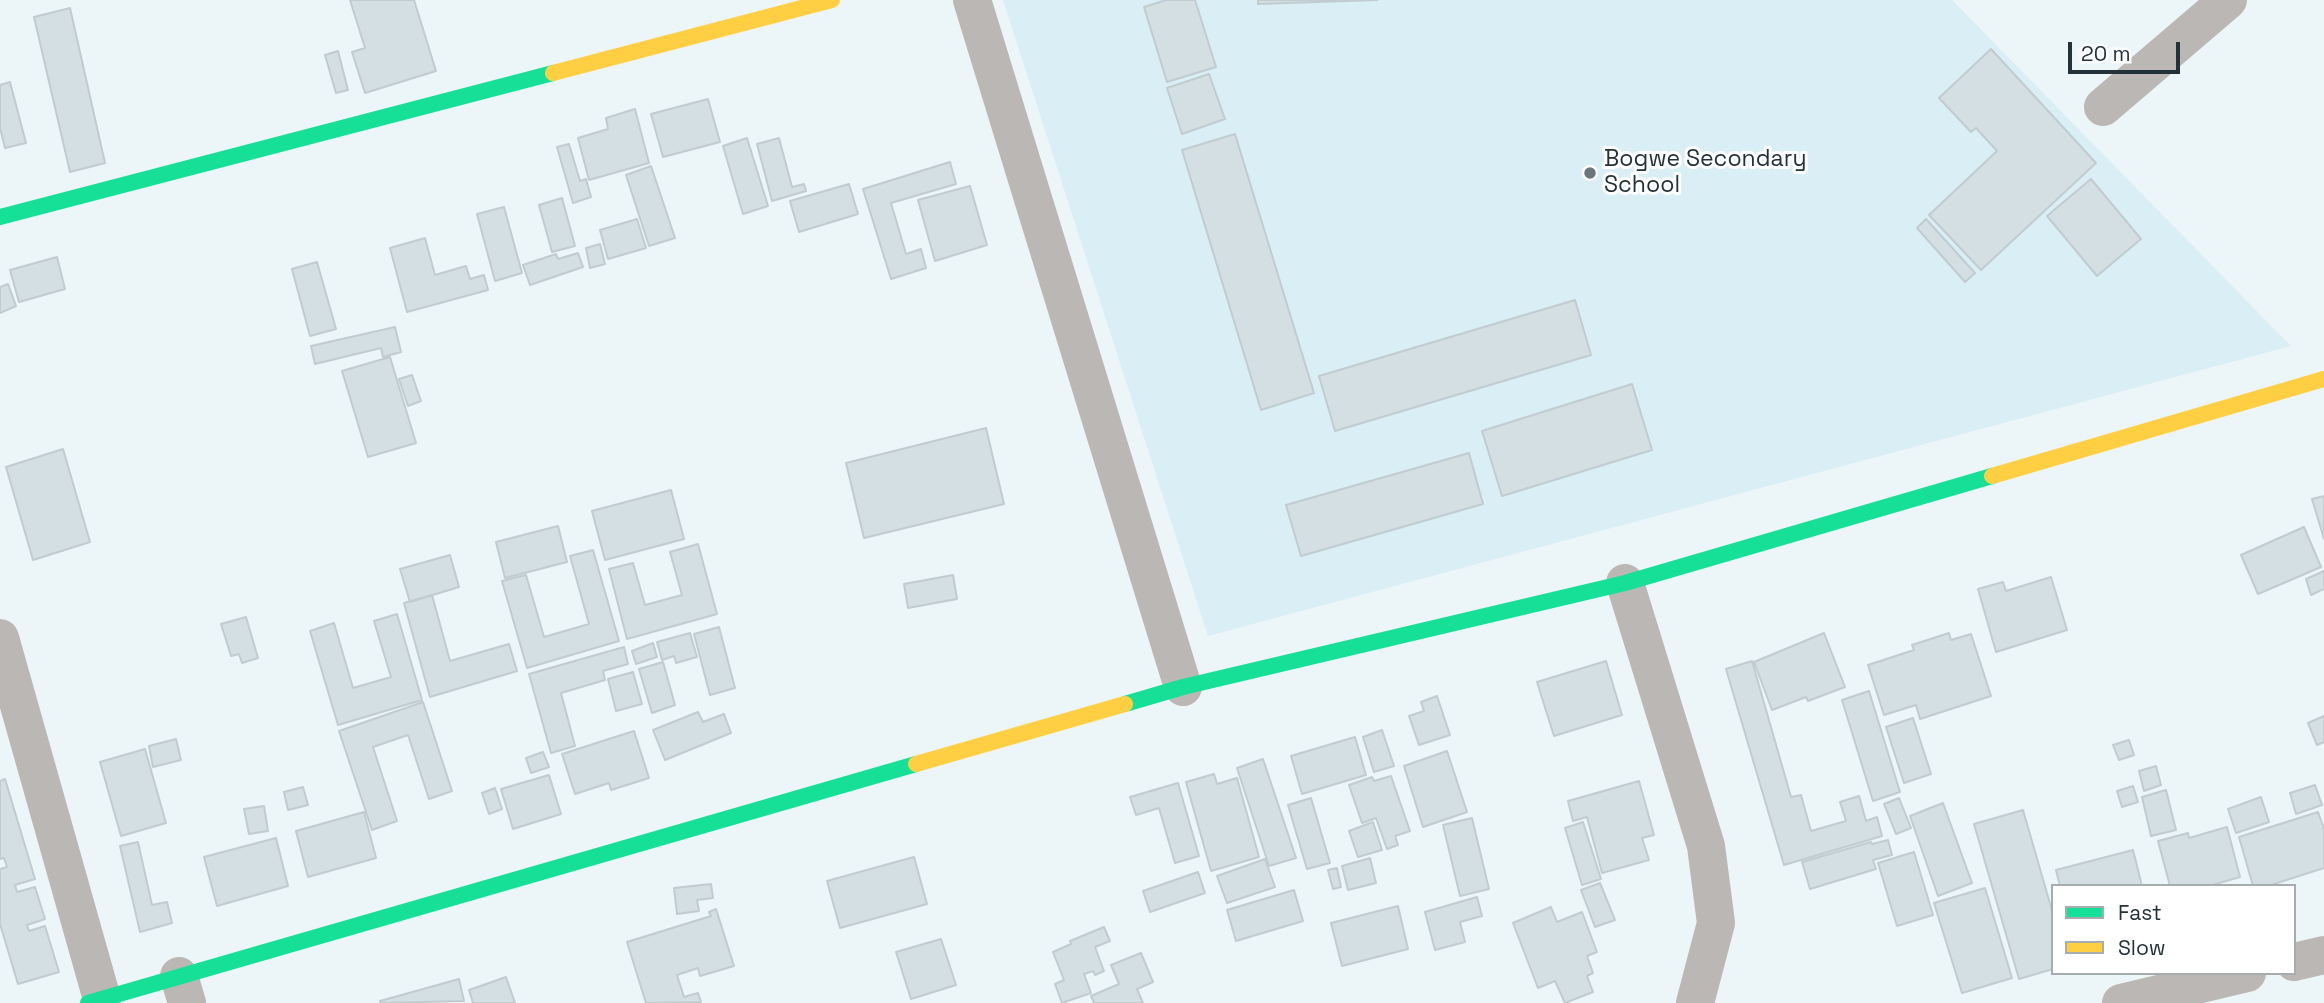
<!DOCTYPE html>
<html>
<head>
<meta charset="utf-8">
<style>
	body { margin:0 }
	#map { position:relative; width:2324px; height:1003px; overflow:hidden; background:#ecf5f8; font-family:"Space Grotesk",sans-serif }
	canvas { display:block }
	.legend { position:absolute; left:2051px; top:884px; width:245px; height:91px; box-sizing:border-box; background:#fff; border:2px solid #a7adaf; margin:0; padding:9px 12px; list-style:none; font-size:21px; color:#223238 }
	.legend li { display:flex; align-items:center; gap:14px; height:35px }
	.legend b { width:35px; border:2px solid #a7adaf }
	.scale { position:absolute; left:2068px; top:42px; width:112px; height:32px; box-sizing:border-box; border:4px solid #223238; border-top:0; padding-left:9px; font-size:21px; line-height:24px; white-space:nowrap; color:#223238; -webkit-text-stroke:5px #fff; paint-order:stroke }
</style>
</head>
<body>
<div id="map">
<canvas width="2324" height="1003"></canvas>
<ul class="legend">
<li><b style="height:9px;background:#16e098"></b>Fast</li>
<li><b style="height:9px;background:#ffcf43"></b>Slow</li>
</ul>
<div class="scale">20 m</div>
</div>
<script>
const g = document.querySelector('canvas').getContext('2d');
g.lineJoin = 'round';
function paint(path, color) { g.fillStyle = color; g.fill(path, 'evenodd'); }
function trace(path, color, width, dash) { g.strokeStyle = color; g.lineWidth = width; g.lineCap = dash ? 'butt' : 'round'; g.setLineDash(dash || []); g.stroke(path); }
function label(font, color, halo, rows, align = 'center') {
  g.font = font + ' "Space Grotesk",sans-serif'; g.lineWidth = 6; g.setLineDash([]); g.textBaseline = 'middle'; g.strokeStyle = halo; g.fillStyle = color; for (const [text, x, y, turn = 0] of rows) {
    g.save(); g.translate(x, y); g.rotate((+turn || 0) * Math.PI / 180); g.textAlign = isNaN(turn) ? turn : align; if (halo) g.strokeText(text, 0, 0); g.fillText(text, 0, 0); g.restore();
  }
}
paint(new Path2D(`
	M1003,0H1952L2291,346L1208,636Z`), '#daeef6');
const building = new Path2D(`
	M350,0H414L436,71L365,93L352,52L365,48Z
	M1166,0H1195L1216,67L1167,82L1144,7Z
	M1258,0H1377L1258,4Z
	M70,8L105,163L70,172L34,17Z
	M1991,49L2096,163L1981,270L1929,215L1997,151L1976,128L1971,132L1939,98Z
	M338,51L348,90L336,93L325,55Z
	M1209,74L1225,119L1182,134L1167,88Z
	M10,82L26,143L5,148L0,128V85Z
	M708,99L720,142L663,157L651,114Z
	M635,109L649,163L589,180L578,138L608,129L606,118Z
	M1235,134L1314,393L1261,410L1182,150Z
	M747,138L768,206L743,214L723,146Z
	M779,138L792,187L804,184L806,191L772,201L757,144Z
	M569,144L580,181L586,179L591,197L573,203L557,147Z
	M950,162L956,184L891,203L906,254L921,249L926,268L891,279L863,189Z
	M651,166L675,238L649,246L626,175Z
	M2091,179L2141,239L2097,276L2047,216Z
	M849,184L858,214L799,232L790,201Z
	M970,186L987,245L935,261L918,200Z
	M562,198L575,246L552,252L539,205Z
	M504,207L522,273L495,281L477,214Z
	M637,219L646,248L608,259L600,230Z
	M1926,219L1975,273L1965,282L1917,228Z
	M425,238L435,275L466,266L470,279L484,275L488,290L407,312L390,248Z
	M600,244L605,264L590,268L586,248Z
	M578,253L583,267L530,285L523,265L556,254L558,259Z
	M57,257L65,289L19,302L10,270Z
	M317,262L336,329L310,336L292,269Z
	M8,284L16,306L0,313V287Z
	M1575,300L1591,355L1335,431L1319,376Z
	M395,327L401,352L383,357L381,348L315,364L311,346Z
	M390,357L416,443L368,457L342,371Z
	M412,375L421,401L408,406L399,379Z
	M1632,384L1652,450L1502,496L1482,431Z
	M986,428L1004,504L864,538L846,463Z
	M63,449L90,542L33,560L6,467Z
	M1469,453L1483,504L1301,556L1286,505Z
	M671,490L684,539L605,560L592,511Z
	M2324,496V539L2312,499Z
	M558,526L567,562L505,578L496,542Z
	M2304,527L2321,567L2258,594L2241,555Z
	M698,544L717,614L627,639L609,569L633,563L645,605L682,595L670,552Z
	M593,550L619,641L527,668L502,581L526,575L544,637L589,624L570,556Z
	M450,555L459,587L410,602L400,569Z
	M2324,571V589L2311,595L2306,579Z
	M953,575L957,599L908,608L904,584Z
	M2051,577L2067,630L1996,652L1978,589L2003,582L2006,591Z
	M432,595L450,661L509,644L517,671L430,697L404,603Z
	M397,614L422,700L338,725L310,631L334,623L353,688L391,677L374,621Z
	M246,617L258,658L242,663L239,654L231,656L221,624Z
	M719,627L735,688L710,695L694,634Z
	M690,633L697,657L676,663L674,656L662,660L657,642Z
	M1824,633L1845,687L1808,701L1806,697L1772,710L1754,662Z
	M1949,633L1951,640L1971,634L1991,696L1920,719L1916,705L1884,715L1868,665L1914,650L1912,645Z
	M653,643L657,657L636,664L632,651Z
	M624,647L628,664L603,671L605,680L561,693L575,746L551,753L529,674Z
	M1606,661L1622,715L1554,736L1537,682Z
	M1752,661L1791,797L1801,795L1811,831L1846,821L1840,802L1859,796L1866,821L1877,817L1882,836L1784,865L1726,669Z
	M663,662L675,705L652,713L639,669Z
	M633,672L642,704L616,711L608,679Z
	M1869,691L1900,792L1873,801L1842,700Z
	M1437,696L1450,735L1419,745L1409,716L1424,711L1421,702Z
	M423,702L452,791L429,799L408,735L373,747L397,821L372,830L339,731Z
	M698,712L703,722L724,714L731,733L665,760L653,730Z
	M2324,716V742L2317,745L2308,723Z
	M1913,718L1931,774L1904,783L1886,727Z
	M1382,730L1394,766L1374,772L1363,737Z
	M634,731L649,778L611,790L609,783L575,794L562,754Z
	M1355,737L1366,775L1302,794L1291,756Z
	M176,739L181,760L153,767L149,746Z
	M2129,740L2134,755L2119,760L2113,745Z
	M145,749L166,823L121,836L100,762Z
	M1447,751L1467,812L1423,827L1404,766Z
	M543,752L549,767L531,773L526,758Z
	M1263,759L1296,858L1269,866L1237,768Z
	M2156,766L2161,785L2144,791L2139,771Z
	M1214,774L1217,784L1237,778L1259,857L1211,871L1186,782Z
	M549,775L561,814L513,829L501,789Z
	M1391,776L1410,831L1395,836L1398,845L1387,849L1376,818L1362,823L1349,785L1372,777L1374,781Z
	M5,779L35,879L15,885L17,892L35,887L45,919L27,925L29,931L45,926L59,972L18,984L0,924V869L7,867L4,858L0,859V781Z
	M1639,781L1654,835L1642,838L1649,860L1602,873L1587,817L1573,821L1568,801Z
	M1178,783L1199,856L1175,863L1159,808L1136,815L1130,797Z
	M2315,785L2322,805L2296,814L2290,793Z
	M2133,786L2138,802L2122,807L2117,791Z
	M303,787L308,805L288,810L284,792Z
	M495,788L502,809L489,814L482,793Z
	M2166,790L2176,830L2151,836L2142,797Z
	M2261,797L2269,822L2236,833L2228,809Z
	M1311,798L1330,863L1307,869L1288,805Z
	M1899,798L1911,828L1896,834L1884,804Z
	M1943,803L1972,883L1938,896L1910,816Z
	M264,806L268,831L249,834L244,809Z
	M2023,810L2053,914V969L2019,979L1974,824Z
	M364,812L376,858L308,877L296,831Z
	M2318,812L2324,829V868L2268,886H2253L2239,837Z
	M1472,818L1489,889L1460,896L1443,825Z
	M1373,822L1382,850L1358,857L1349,831Z
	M1583,822L1601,879L1582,885L1565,828Z
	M2227,827L2240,877L2209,886H2170L2158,841L2188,833L2189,838Z
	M276,838L288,886L217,906L204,857Z
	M1888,840L1892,855L1873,860L1876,869L1810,889L1802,862L1871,842L1872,844Z
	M138,842L152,905L167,902L172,923L140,932L120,846Z
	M2133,850L2142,886H2060L2056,870Z
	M1914,852L1933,915L1897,926L1878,863Z
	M914,857L927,904L840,928L827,881Z
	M1370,858L1376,883L1348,890L1342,866Z
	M1265,859L1275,887L1227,903L1217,876Z
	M1337,868L1341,887L1333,889L1328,870Z
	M1198,872L1205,893L1150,912L1143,891Z
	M1600,883L1615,920L1595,927L1581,890Z
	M711,884L713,898L697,900L699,911L677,914L674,888Z
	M1985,888L2012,978L1962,993L1934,903Z
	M1294,890L1303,921L1236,941L1227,910Z
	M1477,897L1482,916L1460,922L1465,942L1435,950L1425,912Z
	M1398,906L1408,949L1342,966L1331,923Z
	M1551,907L1557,922L1582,912L1597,952L1587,956L1593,973L1587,976L1593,992L1565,1003L1555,981L1538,988L1513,923Z
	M716,909L734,966L700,976L698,968L677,975L684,997L698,993L701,1002L646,1003L627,942L711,916L709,912Z
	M1104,927L1110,941L1095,947L1104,971L1095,975L1093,971L1084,974L1091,993L1062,1003L1055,984L1064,980L1053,952L1071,944L1070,941Z
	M941,939L956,985L911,999L896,952Z
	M1141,953L1153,982L1137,989L1143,1003H1094L1091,996L1119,984L1111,965Z
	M506,977L515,1003H473L469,990Z
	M459,979L464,1001L381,1003L380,1001Z`);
paint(building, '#d3dfe3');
trace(building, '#c1ccd0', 2);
trace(new Path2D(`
	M972,0L1183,687
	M2103,107L2228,0
	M1625,583L1706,846L1716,923L1695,1003
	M0,638L102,999
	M2294,962L2324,955
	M179,976L187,1003
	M2121,1003L2247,973`), '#bab7b4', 38);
trace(new Path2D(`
	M0,217L553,73
	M1125,704L1183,687L1625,583L1992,476
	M88,1003L916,764`), '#16e098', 16);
trace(new Path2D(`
	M553,73L832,0
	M1992,476L2324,379
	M916,764L1125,704`), '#ffcf43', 16);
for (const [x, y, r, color] of [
	[1590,173,7,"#69767b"]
]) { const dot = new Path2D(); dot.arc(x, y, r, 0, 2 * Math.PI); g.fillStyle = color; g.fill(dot); trace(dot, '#fff', 2.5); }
label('23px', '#223238', '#fff', [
	["Bogwe Secondary",1604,160],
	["School",1604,186]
], 'left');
</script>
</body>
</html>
